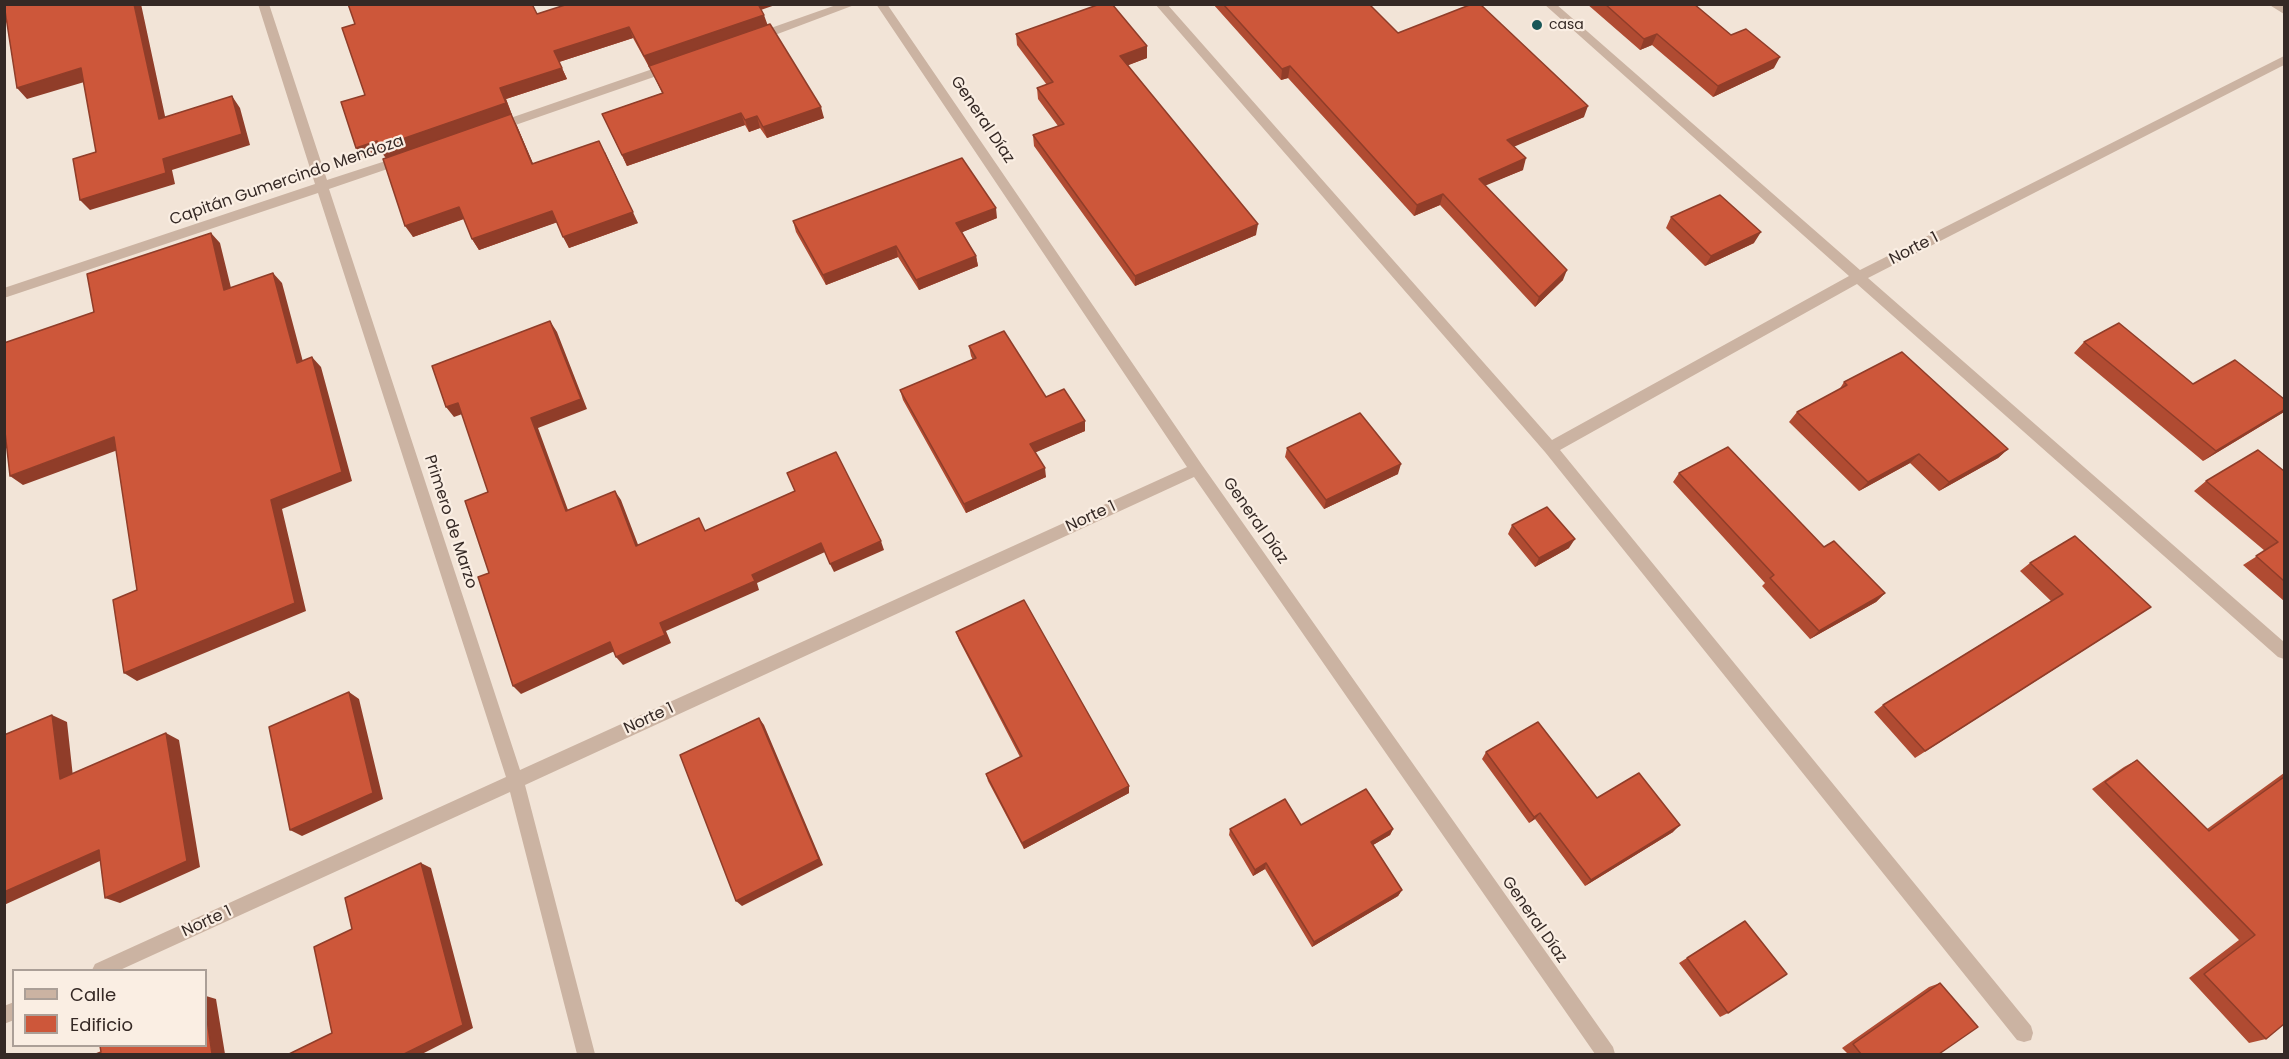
<!DOCTYPE html>
<html>
<head>
<meta charset="utf-8">
<style>
	body { margin:0 }
	#map { position:relative; width:2289px; height:1059px; overflow:hidden; background:#f2e4d7; font-family:Poppins,sans-serif }
	canvas { display:block }
	.frame { position:absolute; inset:0; border:6px solid #352925; pointer-events:none }
	.legend { position:absolute; left:12px; top:969px; width:195px; height:78px; box-sizing:border-box; background:#faeee3; border:2px solid #ab9f97; margin:0; padding:8px 10px; list-style:none; font-size:18px; color:#352925 }
	.legend li { display:flex; align-items:center; gap:12px; height:30px }
	.legend b { width:30px; border:2px solid #ab9f97 }
</style>
</head>
<body>
<div id="map">
<canvas width="2289" height="1059"></canvas>
<div class="frame"></div>
<ul class="legend">
<li><b style="height:8px;background:#cbb3a2"></b>Calle</li>
<li><b style="height:16px;background:#cd573a"></b>Edificio</li>
</ul>
</div>
<script>
const g = document.querySelector('canvas').getContext('2d');
g.lineJoin = 'round';
function paint(path, color) { g.fillStyle = color; g.fill(path, 'evenodd'); }
function trace(path, color, width, dash) { g.strokeStyle = color; g.lineWidth = width; g.lineCap = dash ? 'butt' : 'round'; g.setLineDash(dash || []); g.stroke(path); }
function label(font, color, halo, rows, align = 'center') {
  g.font = font + ' Poppins,sans-serif'; g.lineWidth = 4.5; g.setLineDash([]); g.textBaseline = 'middle'; g.strokeStyle = halo; g.fillStyle = color; for (const [text, x, y, turn = 0] of rows) {
    g.save(); g.translate(x, y); g.rotate((+turn || 0) * Math.PI / 180); g.textAlign = isNaN(turn) ? turn : align; if (halo) g.strokeText(text, 0, 0); g.fillText(text, 0, 0); g.restore();
  }
}
paint(new Path2D(`
	M258,4H269L327,180L404,155L410,159L408,162L329,189L520,770L1187,467L876,4H887L1202,465L1613,1047L1615,1054H1595L1194,477L525,785L595,1054H577L510,792L120,970H92L95,964L506,777L318,193L4,298V288L315,184Z
	M839,4H857L759,41H751L749,38L751,35Z
	M1155,4H1167L1552,440L1849,276L1544,4H1556L1860,270L2284,56V65L1868,278L2284,642V659L2278,657L1857,284L1560,450L2031,1026L2033,1033L2031,1040L2024,1042L2017,1040L1545,452Z
	M2268,4L2284,6V14Z
	M670,63L674,64V70L501,130L497,131L491,127L493,124Z
	M14,1002V1020L4,1024V1006Z`), '#cbb3a2');
paint(new Path2D(`
	M1213,4H1369L1398,33L1584,117L1514,146L1523,170L1485,185L1563,280L1535,307L1440,205L1414,216L1288,78L1281,80Z
	M1587,4H1694L1731,35L1774,68L1713,97L1652,45L1640,50Z
	M761,10L767,25L824,118L767,138L760,128L749,132L745,125L627,166L602,114L662,93L650,67H649L633,38L559,62L567,79L506,99L512,115H511L517,126L533,164L638,223L569,248L557,222L479,250L472,239L464,219L413,237L386,158L382,153L364,159L365,95L355,24L537,14Z
	M1016,34L1147,58L1128,65L1256,235L1135,286L1034,146L1033,135L1058,126L1038,99L1037,88L1047,85L1017,45Z
	M1671,217L1754,243L1705,266L1666,228Z
	M997,218L962,232L976,256L978,266L919,290L898,257L826,285L796,232L793,221Z
	M2084,342L2193,384L2284,399V412L2203,461L2074,353Z
	M969,346L1046,397L1085,431L1035,452L1046,477L966,513L903,400L900,390L973,360L971,356Z
	M1844,382L2008,449L1998,458L1939,491L1910,463L1859,491L1789,422L1797,412L1839,390Z
	M1287,448L1398,474L1324,509L1285,457Z
	M2284,471V601L2243,565L2265,551L2194,491L2206,481Z
	M1679,473L1824,547L1885,593L1876,602L1810,639L1762,586L1765,583L1673,482Z
	M1512,525L1569,548L1535,567L1508,534Z
	M2030,563L2139,615L1915,758L1874,712L1883,705L2051,601L2020,571Z
	M956,632L1129,786V793L1024,849L988,781L986,774L1020,757L959,640Z
	M1486,752L1597,798L1673,832L1585,886L1535,819L1529,823L1482,759Z
	M2137,760L2207,829L2284,773V1024L2266,1039L2249,1043L2189,978L2239,940L2092,789L2124,767Z
	M1301,825L1393,829L1390,835L1373,845L1402,890L1398,896L1312,947L1265,869L1253,876L1229,835L1230,829Z
	M1745,921L1728,1013L1720,1017L1679,963Z
	M1940,983L1939,1054H1848L1842,1048L1929,987Z`), '#b04b32');
paint(new Path2D(`
	M134,4H141L168,130L159,119Z
	M756,4H778L758,11Z
	M764,15L768,26L649,67L644,56Z
	M629,27L633,38L559,62L554,51Z
	M1657,34L1652,45L1640,50L1644,39Z
	M1147,46V58L1121,68L1120,56Z
	M1780,57L1774,68L1713,97L1718,86Z
	M1290,66L1288,78L1281,80L1282,69Z
	M81,68L91,80L27,99L17,88Z
	M562,68L567,79L506,99L512,115H511L517,126L538,175L386,158L382,153L364,159L356,148L377,141L500,88Z
	M232,96L240,108L250,145L172,170L175,184L90,210L80,200L163,159Z
	M1588,106L1584,117L1504,151L1507,140Z
	M821,107L824,118L767,138L763,127Z
	M741,113L745,125L627,166L622,155Z
	M757,116L760,128L749,132L745,120Z
	M605,152L638,223L569,248L563,237Z
	M1526,158L1523,170L1475,190L1479,179Z
	M1443,194L1440,205L1414,216L1417,205Z
	M459,207L466,218L413,237L405,226Z
	M996,208L997,218L958,234L956,223Z
	M552,211L558,222L479,250L472,239Z
	M1258,224L1256,235L1135,286V276Z
	M1761,232L1754,243L1705,266L1711,256Z
	M211,233L220,243L234,300L224,290Z
	M896,246L898,257L826,285L823,275Z
	M976,256L978,266L919,290L916,280Z
	M1567,270L1563,280L1535,307L1539,297Z
	M273,273L282,283L306,373L297,363Z
	M550,321L557,332L587,409L538,428L572,521L566,511L531,418Z
	M312,357L321,367L352,481L282,509L306,611L137,681L124,673L271,500Z
	M458,403L465,413L454,417L446,407Z
	M2284,410V412L2279,415L2203,461L2216,451Z
	M1085,421V431L1032,454L1030,444Z
	M114,437L126,447L23,485L10,476Z
	M2008,449L1998,458L1939,491L1949,482Z
	M1919,454L1910,463L1859,491L1868,482Z
	M1401,464L1398,474L1324,509L1326,500Z
	M1045,468L1046,477L966,513L964,504Z
	M615,491L621,500L642,555L636,546Z
	M1575,539L1569,548L1535,567L1539,558Z
	M881,541L884,550L834,572L830,564Z
	M821,543L825,552L757,583L759,590L666,631L671,643L623,665L616,657L660,623L752,575Z
	M1885,593L1876,602L1810,639L1819,631Z
	M610,642L617,650L521,694L513,686Z
	M349,692L359,699L383,799L302,836L290,830Z
	M52,715L67,722L74,786L60,779Z
	M759,718L764,725L823,865L742,906L736,901Z
	M166,733L179,740L200,867L120,903L105,898Z
	M1129,786V793L1024,849L1022,843Z
	M1540,813L1535,819L1529,823L1534,817Z
	M1680,825L1673,832L1585,886L1591,880Z
	M1393,829L1390,835L1368,848L1371,842Z
	M99,850L113,855L4,905V892Z
	M421,863L431,868L473,1028L422,1054H404Z
	M1266,863L1265,869L1253,876L1255,870Z
	M1402,890L1398,896L1312,947L1314,942Z
	M206,996L216,999L225,1054H212L206,1013Z`), '#903d29');
const building = new Path2D(`
	M4,4H134L159,119L232,96L242,134L163,159L166,173L80,200L73,159L96,152L81,68L17,88Z
	M348,4H532L537,14L568,4H758L764,15L644,56L629,27L554,51L562,68L500,88L506,103L379,147L377,141L356,148L341,102L365,95L342,28L355,24Z
	M1100,4H1112L1147,46L1120,56L1258,224L1135,276L1033,135L1064,124L1037,88L1053,82L1016,34Z
	M1223,4H1369L1398,33L1472,4H1480L1588,106L1507,140L1526,158L1479,179L1567,270L1539,297L1443,194L1417,205L1290,66L1282,69Z
	M1605,4H1694L1731,35L1746,29L1780,57L1718,86L1657,34L1644,39Z
	M770,24L821,107L763,127L757,116L745,120L741,113L622,155L602,114L663,93L649,66Z
	M511,114L532,164L599,141L633,212L563,237L552,211L472,239L459,207L405,226L383,159Z
	M962,158L996,208L956,223L976,256L916,280L896,246L823,275L793,221Z
	M1720,195L1761,232L1711,256L1671,217Z
	M211,233L224,290L273,273L297,363L312,357L342,472L271,500L295,603L124,673L113,600L137,590L114,437L10,476L4,423V343L94,312L87,274Z
	M550,321L581,399L531,418L566,511L615,491L636,546L699,518L705,531L795,491L787,473L836,452L881,541L830,564L821,543L752,575L755,581L660,623L665,635L616,657L610,642L513,686L478,577L489,573L465,501L488,492L458,403L446,407L432,366Z
	M2119,323L2193,384L2235,360L2284,399V410L2216,451L2084,342Z
	M1004,331L1046,397L1064,389L1085,421L1030,444L1045,468L964,504L900,390L976,358L969,346Z
	M1902,352L2008,449L1949,482L1919,454L1868,482L1797,412L1847,385L1844,382Z
	M1360,413L1401,464L1326,500L1287,448Z
	M1728,447L1824,547L1834,541L1885,593L1819,631L1770,578L1774,575L1679,473Z
	M2258,450L2284,471V581L2256,556L2278,542L2206,481Z
	M1547,507L1575,539L1539,558L1512,525Z
	M2075,536L2151,607L1925,751L1883,705L2063,594L2030,563Z
	M1024,600L1129,786L1022,843L986,774L1022,756L956,632Z
	M349,692L373,793L290,830L269,727Z
	M52,715L60,779L166,733L187,861L105,898L99,850L4,892V735Z
	M759,718L819,859L736,901L680,755Z
	M1538,722L1597,798L1639,773L1680,825L1591,880L1540,813L1534,817L1486,752Z
	M2137,760L2209,831L2284,777V1024L2266,1039L2204,974L2255,935L2105,782Z
	M1366,789L1393,829L1371,842L1402,890L1314,942L1266,863L1255,870L1230,829L1285,799L1301,825Z
	M421,863L463,1025L404,1054H289L332,1033L314,947L352,929L345,898Z
	M1745,921L1787,974L1728,1013L1687,958Z
	M1940,983L1978,1027L1939,1054H1861L1853,1044Z
	M206,1013L212,1054H96L101,1052L100,1046H206Z`);
paint(building, '#cd573a');
trace(building, '#903d29', 1.5);
for (const [x, y, r, color] of [
	[1537,25,6,"#195758"]
]) { const dot = new Path2D(); dot.arc(x, y, r, 0, 2 * Math.PI); g.fillStyle = color; g.fill(dot); trace(dot, '#faeee3', 2); }
label('14px', '#352925', '#faeee3', [
	["casa",1549,25]
], 'left');
label('16px', '#352925', '#faeee3', [
	["General Díaz",982,120,56],
	["Capitán Gumercindo Mendoza",287,181,-19],
	["Norte 1",1914,249,-27],
	["Norte 1",1091,517,-25],
	["General Díaz",1255,521,55],
	["Primero de Marzo",450,522,72],
	["Norte 1",649,719,-25],
	["General Díaz",1534,920,55],
	["Norte 1",207,922,-25]
]);
</script>
</body>
</html>
